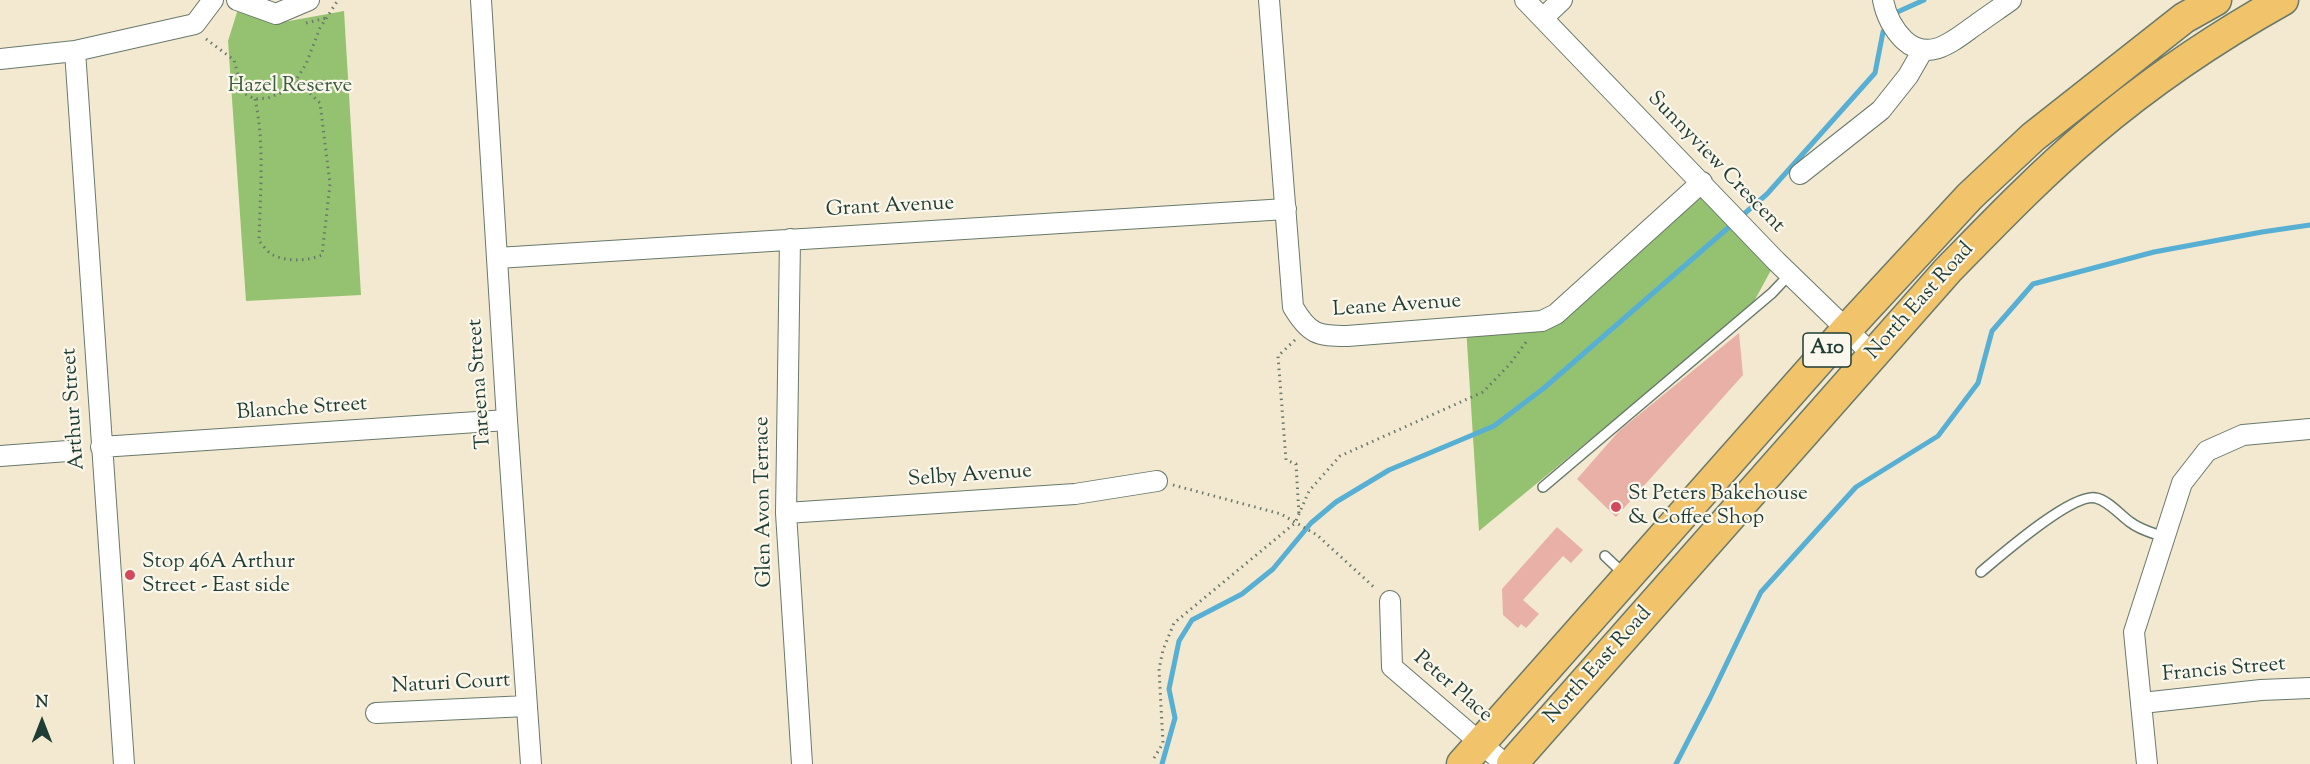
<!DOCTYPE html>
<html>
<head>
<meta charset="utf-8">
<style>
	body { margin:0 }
	#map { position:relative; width:2310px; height:764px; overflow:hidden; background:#f2e9d0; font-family:"Sorts Mill Goudy",serif }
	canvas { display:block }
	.north { position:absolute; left:12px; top:692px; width:60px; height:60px; -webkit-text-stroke:4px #fbf7ec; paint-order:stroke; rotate:0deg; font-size:16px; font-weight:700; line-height:24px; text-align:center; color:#1f3d34 }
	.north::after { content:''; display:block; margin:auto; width:21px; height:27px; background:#1f3d34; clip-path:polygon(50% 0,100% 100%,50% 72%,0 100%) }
</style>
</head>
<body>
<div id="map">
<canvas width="2310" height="764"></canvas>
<div class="north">N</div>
</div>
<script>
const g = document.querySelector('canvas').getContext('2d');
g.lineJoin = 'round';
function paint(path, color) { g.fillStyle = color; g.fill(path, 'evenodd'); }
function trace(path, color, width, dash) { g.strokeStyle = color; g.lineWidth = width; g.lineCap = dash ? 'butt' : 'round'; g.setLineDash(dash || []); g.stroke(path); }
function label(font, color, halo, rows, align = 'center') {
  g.font = font + ' "Sorts Mill Goudy",serif'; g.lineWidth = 4.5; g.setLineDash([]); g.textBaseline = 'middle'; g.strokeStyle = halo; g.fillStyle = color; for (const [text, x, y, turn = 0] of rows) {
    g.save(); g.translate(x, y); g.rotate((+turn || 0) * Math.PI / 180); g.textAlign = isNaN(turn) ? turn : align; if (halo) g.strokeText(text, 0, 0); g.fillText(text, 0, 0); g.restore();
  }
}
paint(new Path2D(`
	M238,9L278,23L344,11L361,295L246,301L228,41Z
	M1702,182L1776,261L1751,307L1479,531L1466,327L1542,321Z`), '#95c270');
trace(new Path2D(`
	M1893,14L1924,0
	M1162,764L1175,718L1169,689L1179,641L1192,620L1242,594L1273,569L1311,523L1336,502L1389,470L1494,426L1544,388L1767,194L1875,73L1883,32L1887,25
	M1676,764L1710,698L1761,592L1856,487L1938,436L1978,383L1992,331L2033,284L2154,252L2262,232L2310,225`), '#58afd4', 5);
paint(new Path2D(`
	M1739,333L1743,375L1616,517L1577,479L1619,431Z
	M1557,527L1583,550L1571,563L1563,556L1523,600L1539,614L1526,628L1521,624L1518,628L1503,615L1502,589Z`), '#e8b0a6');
const lane = new Path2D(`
	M1543,487L1772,293L1789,275
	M1605,556L1625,575
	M1981,572C2000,556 2073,492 2096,498C2109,501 2120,515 2130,522C2140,530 2153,533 2164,537`);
const street = new Path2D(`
	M237,0L276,14L309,0
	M481,0L507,420L531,764
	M1269,0L1293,307C1309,334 1317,336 1347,336L1542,321L1556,314L1702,182
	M1525,0L1776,261L1873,355
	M1883,0C1886,16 1892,28 1904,40C1930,64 1955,39 1977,24C1988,16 2000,8 2011,0
	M1543,18L1562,0
	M75,51L124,764
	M0,59L75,51L195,24L213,0
	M1800,174L1881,110L1908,76L1923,50
	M790,239L786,513L802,764
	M497,258L1286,209
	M101,447L507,420
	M0,456L68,451
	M786,513L1075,494L1157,481
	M1390,601L1392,667L1505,764
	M2142,703L2261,690L2310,688
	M376,713L527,706
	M2147,764L2134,632L2182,483L2207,451L2243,435L2310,429`);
const primary = new Path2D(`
	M1462,764L1846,330L1970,196L2033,137L2184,18L2216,0
	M1512,764L1948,270C1994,223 2040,175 2090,133C2150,82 2215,38 2283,0`);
trace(lane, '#69796b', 12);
trace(street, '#69796b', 22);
trace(primary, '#69796b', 33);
trace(new Path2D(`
	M306,23L326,18
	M206,39L234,60L243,93L255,99L268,98L283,92L296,80L306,64L320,28L338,0
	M255,99C265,145 260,194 259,241C263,245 267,252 273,255C288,262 307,261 322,255L330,184L320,103L296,80
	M1295,340L1278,356L1286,460L1296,464L1299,514
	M1173,485L1281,514L1317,535L1376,589
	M1154,758L1163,743L1159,669L1163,650L1174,623L1295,523L1309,491L1340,456L1483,392L1510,364L1526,342`), '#69796b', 3, [1.5, 4.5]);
trace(lane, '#fff', 9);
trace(street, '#fff', 20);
trace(primary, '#f1c36a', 30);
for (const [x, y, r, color] of [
	[1616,507,6,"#d1495b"],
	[130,575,6,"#d1495b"]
]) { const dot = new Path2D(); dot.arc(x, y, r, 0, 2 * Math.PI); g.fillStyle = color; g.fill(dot); trace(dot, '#fbf7ec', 2); }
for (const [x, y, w] of [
	[1827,350,48]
]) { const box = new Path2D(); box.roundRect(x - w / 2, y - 17, w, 34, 4.5); g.fillStyle = '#fbf7ec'; g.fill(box); trace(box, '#1f3d34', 1.5); }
label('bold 20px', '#1f3d34', null, [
	["A10",1827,350]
]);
label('21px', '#3c5e43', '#fbf7ec', [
	["Hazel Reserve",290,87]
]);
label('21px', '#1f3d34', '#fbf7ec', [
	["Sunnyview Crescent",1715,163,46],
	["Grant Avenue",890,208,-3],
	["North East Road",1921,302,-48],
	["Leane Avenue",1397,307,-4],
	["Tareena Street",481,384,-94],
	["Arthur Street",75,409,-94],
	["Blanche Street",302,410,-4],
	["Selby Avenue",970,477,-4],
	["Glen Avon Terrace",765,502,-91],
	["North East Road",1599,666,-48],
	["Francis Street",2224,671,-5],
	["Naturi Court",451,685,-3],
	["Peter Place",1452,688,41]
]);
label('21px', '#1f3d34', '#fbf7ec', [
	["St Peters Bakehouse",1628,495],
	["& Coffee Shop",1628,519],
	["Stop 46A Arthur",142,563],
	["Street - East side",142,587]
], 'left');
</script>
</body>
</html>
